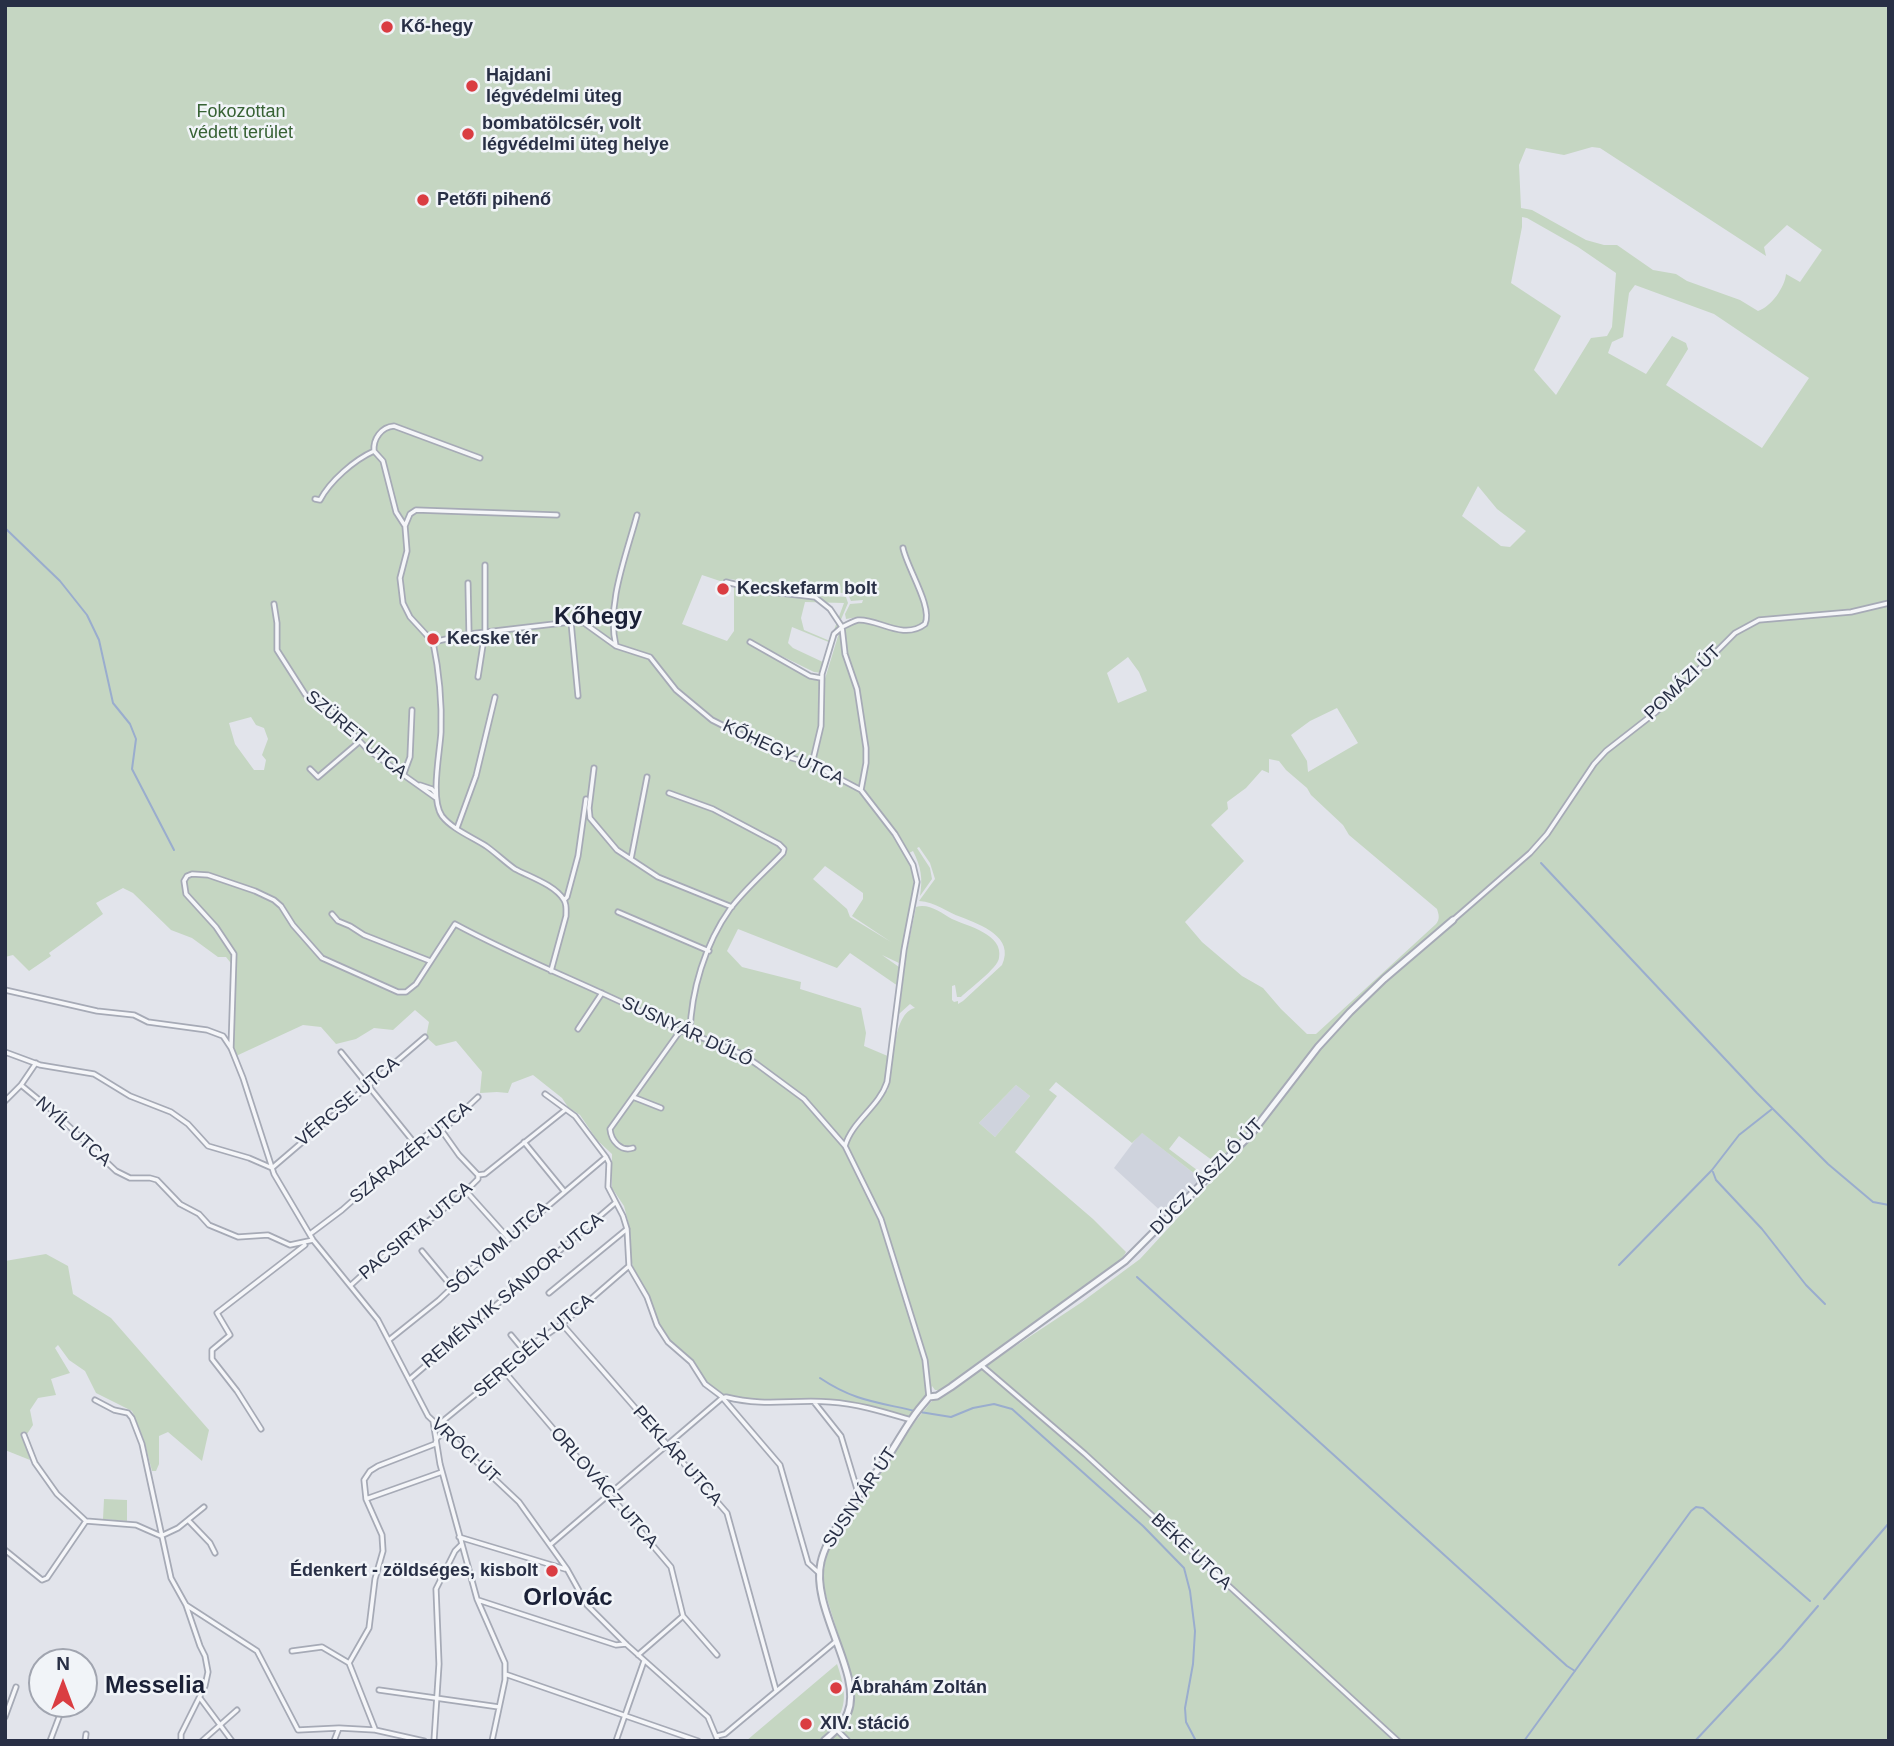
<!DOCTYPE html>
<html>
<head>
<meta charset="utf-8">
<style>
	body { margin:0 }
	#map { position:relative; width:1894px; height:1746px; overflow:hidden; background:#e2e4eb; font-family:Arial,sans-serif }
	canvas { display:block }
	.frame { position:absolute; inset:0; border:7px solid #282f45; pointer-events:none }
	.north { position:absolute; left:28px; top:1648px; width:70px; height:70px; box-sizing:border-box; background:#f1f4f8; border:2px solid #a1a5b0; border-radius:50%; rotate:0deg; font-size:19px; font-weight:700; line-height:28px; text-align:center; color:#282f45 }
	.north::after { content:''; display:block; margin:auto; width:24px; height:32px; background:#da3d42; clip-path:polygon(50% 0,100% 100%,50% 72%,0 100%) }
</style>
</head>
<body>
<div id="map">
<canvas width="1894" height="1746"></canvas>
<div class="frame"></div>
<div class="north">N</div>
</div>
<script>
const g = document.querySelector('canvas').getContext('2d');
g.lineJoin = 'round';
function paint(path, color) { g.fillStyle = color; g.fill(path, 'evenodd'); }
function trace(path, color, width, dash) { g.strokeStyle = color; g.lineWidth = width; g.lineCap = dash ? 'butt' : 'round'; g.setLineDash(dash || []); g.stroke(path); }
function label(font, color, halo, rows, align = 'center') {
  g.font = font + ' Arial,sans-serif'; g.lineWidth = 5; g.setLineDash([]); g.textBaseline = 'middle'; g.strokeStyle = halo; g.fillStyle = color; for (const [text, x, y, turn = 0] of rows) {
    g.save(); g.translate(x, y); g.rotate((+turn || 0) * Math.PI / 180); g.textAlign = isNaN(turn) ? turn : align; if (halo) g.strokeText(text, 0, 0); g.fillText(text, 0, 0); g.restore();
  }
}
paint(new Path2D(`
	M1016,1085L1030,1096L995,1137L979,1123Z
	M1141,1132L1200,1178L1165,1215L1114,1168Z`), '#cfd3dd');
paint(new Path2D(`
	M5,5H1889V1741H829L839,1732L853,1709L854,1686L822,1582L827,1551L915,1422L931,1402L1082,1302L1140,1259L1253,1136L1298,1069L1239,1143L1232,1137L1237,1145L1207,1175L1200,1178L1142,1133L1132,1143L1056,1082L1049,1090L1057,1096L1015,1152L1093,1219L1126,1252L1122,1259L958,1379L941,1390H935L932,1386L928,1402L914,1421L866,1406L829,1402L782,1404L726,1397L722,1398L705,1384L691,1362L668,1342L657,1325L645,1290L633,1267L629,1250V1225L624,1206L612,1188V1154L597,1140L580,1115L568,1107L562,1098L533,1075L512,1083L508,1093L497,1092L480,1093L482,1072L456,1041L436,1046L426,1037L429,1022L415,1010L393,1030L374,1028L356,1039L336,1044L321,1027L303,1025L236,1056L231,1048L234,967L226,957H218L192,938L171,930L133,893L123,888L96,903L103,914L49,953L51,956L29,971L13,955L5,957ZM1592,147L1600,148L1766,256L1764,247L1787,225L1822,250L1800,282L1786,274C1785,287 1771,307 1758,311L1740,300L1687,281L1676,274L1653,270L1617,245H1604L1586,240L1532,210L1521,208L1519,165L1526,148L1564,155ZM1522,217L1527,218L1578,247L1616,273L1612,327L1607,336L1591,338L1556,395L1534,370L1561,316L1511,283L1522,227ZM1635,285L1714,314L1809,378L1762,448L1666,385L1688,349L1686,343L1672,336L1646,374L1608,353L1612,342L1623,337L1629,293ZM1478,486L1497,509L1526,531L1510,547L1501,546L1462,516ZM702,575L726,583L728,579C747,580 767,588 787,590C807,592 828,590 848,594L851,601L863,600L862,603L850,604L845,614L846,619L858,617L842,623L824,682L747,639L814,672L822,673L825,663L793,648L788,643L792,627L831,643L848,603L846,597L792,593L734,584V631L727,641L682,624ZM805,602L844,603L830,641L804,630L801,618ZM1128,657L1139,672L1147,691L1118,703L1107,673ZM1337,708L1358,743L1308,772L1307,761L1291,735L1310,721ZM251,717L256,725L264,728L268,739L262,755L266,760L264,770H254L235,744L229,723ZM1269,759L1279,761L1286,770L1307,788L1311,795L1343,825L1349,835L1437,909C1439,915 1440,919 1436,924L1316,1034H1307L1281,1009L1263,988L1242,976L1202,942L1185,922L1244,861L1211,825L1228,809L1227,802L1246,788L1262,770L1269,773ZM919,847L930,863L935,879L919,901C936,902 946,912 961,917C981,925 1015,937 1002,965L963,1001L958,1004V1001L954,1002L952,1000V986L955,985L957,997H961C969,989 998,968 999,958C1004,934 967,926 952,919C941,913 929,903 916,907L906,956L899,1014L910,1004L915,1008C892,1013 893,1069 888,1090L879,1097L886,1082L890,1057L864,1046L866,1033L861,1008L800,989L801,982L742,967L727,951L738,929L837,968L850,953L898,986L899,967L882,955L899,963L901,961L907,922L915,890L909,853L913,851C921,867 923,878 920,896L932,879L930,868L917,848ZM825,866L863,893V899L852,916L891,942L850,917L847,909L813,879ZM1016,1085L1030,1096L995,1137L979,1123ZM1179,1136L1216,1163L1205,1176L1169,1149Z
	M46,1254L68,1266L73,1294L111,1318L209,1430L202,1461L168,1432L159,1436V1464L156,1471H152L144,1440L132,1411L96,1393L85,1371L69,1360L58,1345L55,1348L70,1373L51,1379L56,1395L38,1398L30,1410L33,1425L27,1434L31,1444L25,1442L30,1460L5,1450V1261Z
	M104,1499L127,1500V1521L103,1519Z
	M837,1664C849,1699 847,1714 819,1741H746Z`), '#c5d6c2');
trace(new Path2D(`
	M5,528L60,581L87,615L99,640L113,703L130,724L136,739L132,769L174,850
	M1541,863L1757,1093L1828,1164L1873,1202L1889,1205
	M1713,1172L1716,1180L1762,1229L1806,1285L1825,1304
	M1619,1265L1712,1170L1739,1135L1772,1109
	M1137,1277L1567,1666L1575,1671
	M820,1378C854,1401 877,1402 915,1411
	M920,1412L951,1417L973,1408L994,1404L1012,1409L1143,1526L1184,1568L1190,1591L1195,1631L1193,1664L1185,1708L1186,1722L1196,1741
	M1824,1599L1889,1523
	M1524,1741L1691,1511L1696,1507L1703,1508L1810,1601
	M1695,1741L1782,1648L1818,1606`), '#9aadce', 2);
const minor = new Path2D(`
	M374,451C373,439 381,427 394,426L480,458
	M315,499L320,500C330,481 354,460 374,451L383,461L396,512L405,526L407,551L400,578L403,603L410,617L433,642
	M405,526L410,514L416,510L557,515
	M726,582L763,591L815,597L830,609L842,627L834,634L822,674L821,726L812,764
	M468,583L469,634
	M274,604L277,623V650L305,694L312,700L331,710L367,749L436,798
	M571,622L578,696
	M433,642L469,634L571,622L584,623L616,646L650,657L676,690L712,720L782,755L812,764L861,790L895,834L913,865L917,882L904,950L887,1082C879,1107 852,1121 845,1146
	M433,642C439,671 442,702 441,732C440,752 430,799 442,816C452,829 472,837 486,846C496,853 505,862 515,869C530,877 555,885 564,900C567,905 566,910 566,916L551,971
	M750,642L810,676L821,678
	M616,646C606,605 626,556 637,515
	M478,677L485,632V565
	M594,768L589,808L590,818L617,850L658,877L732,907
	M310,769L318,777L359,742
	M403,776L410,757L412,710
	M420,785L432,789L436,794
	M861,790L866,763V748L857,689L845,654L842,627C847,625 853,621 858,620C877,618 903,641 925,624C933,607 907,568 903,548
	M669,793L713,809L779,844L784,849L783,853C766,871 745,889 730,909C705,944 691,991 690,1033
	M457,828L476,776L495,697
	M631,859L647,777
	M564,900L567,897L578,856L586,799
	M618,912L709,951
	M332,914L338,921L350,926L364,935L430,961
	M1453,920L1530,853L1547,834L1594,764L1606,751L1656,712L1735,633L1759,620L1851,612L1889,603
	M5,990L97,1011L134,1015L148,1022L207,1030L223,1036L231,1048L243,1078L274,1174L313,1240L378,1320L428,1416L519,1502L567,1569L587,1605L626,1644L708,1717L718,1741
	M578,1029L602,993
	M231,1048L234,954L216,927L186,894L184,881L187,876L192,874L208,875L255,891L274,900L281,906L293,925L322,958L398,992H406L416,984L455,924C529,964 607,992 680,1031L690,1033L742,1054L758,1065L804,1099L845,1146L881,1219L925,1360L929,1397
	M5,1052L40,1065L94,1074L130,1096L171,1112L188,1124L208,1146L249,1158L272,1168L425,1037
	M341,1052L412,1140L414,1147
	M21,1085L55,1113L116,1171L130,1178H150L157,1180L180,1204L199,1214L209,1225L238,1237L268,1235L290,1245L313,1240
	M545,1094L575,1116L606,1157L609,1163L608,1187L623,1216L627,1229L629,1266L647,1297L657,1325L668,1342L691,1362L705,1384L721,1396L780,1465L808,1563L819,1573
	M633,1097L661,1108
	M5,1101L21,1085L36,1063
	M442,1131L459,1155L478,1175
	M524,1142L564,1191
	M633,1148C621,1152 611,1141 610,1129L680,1031
	M478,1175L485,1174L565,1110
	M466,1191L509,1239
	M310,1234L342,1210L431,1131H442L478,1097
	M422,1251L452,1287
	M351,1285L373,1265L466,1191L478,1179V1175
	M549,1293L627,1229
	M562,1324L727,1513L776,1690
	M511,1335L526,1353
	M389,1340L439,1300L481,1260L509,1239L606,1157
	M981,1365L1085,1454L1398,1741
	M504,1371L671,1567L683,1616L638,1655
	M410,1379L615,1203
	M722,1398L726,1397C765,1407 793,1399 830,1402C859,1404 884,1412 911,1420
	M95,1400L114,1410L128,1413L132,1418L142,1444L171,1578L186,1605L200,1646L205,1656L208,1672L205,1686L181,1734V1741
	M814,1402L841,1436L859,1496
	M433,1421L440,1464L477,1599L505,1663V1680L492,1741
	M438,1425L526,1353L536,1342L562,1324L629,1266
	M261,1429L237,1391L212,1359V1350L230,1335L217,1313L305,1245
	M24,1435L35,1463L57,1494L86,1521L136,1525L161,1536
	M366,1499L442,1472
	M188,1520L210,1543L215,1553
	M161,1536L178,1528L204,1507
	M459,1537L565,1569
	M551,1544L722,1398
	M5,1550L42,1580L47,1578L86,1521
	M478,1600L616,1645L626,1644
	M186,1605L257,1651L298,1730L339,1728
	M683,1616L717,1655
	M292,1651L322,1647L349,1663
	M349,1663L369,1628L375,1579L383,1551L382,1535L366,1499L364,1480L370,1471L378,1466L435,1444L437,1438L444,1432
	M349,1663L375,1729
	M505,1674L698,1741
	M379,1690L499,1707
	M200,1698L232,1741
	M5,1717L16,1687
	M836,1729L847,1740
	M717,1736L725,1734L835,1642
	M50,1741L64,1704
	M85,1741L86,1734
	M202,1741L237,1710
	M334,1741L339,1728L375,1730L424,1741
	M434,1741L439,1664L436,1589L455,1551L461,1545
	M616,1741L644,1661`);
const tertiary = new Path2D(`
	M824,1741C833,1733 844,1724 848,1712C863,1674 810,1608 821,1562C828,1530 867,1485 887,1458C898,1442 907,1424 919,1409L929,1397L937,1396L951,1387L1125,1261L1251,1134L1318,1047L1350,1012L1384,979L1453,920`);
trace(minor, '#a6aab6', 7);
trace(tertiary, '#a6aab6', 9);
trace(minor, '#f5f6f9', 3.5);
trace(tertiary, '#f5f6f9', 5);
for (const [x, y, r, color] of [
	[387,27,7,"#da3d42"],
	[472,86,7,"#da3d42"],
	[468,134,7,"#da3d42"],
	[423,200,7,"#da3d42"],
	[723,589,7,"#da3d42"],
	[433,639,7,"#da3d42"],
	[552,1571,7,"#da3d42"],
	[836,1688,7,"#da3d42"],
	[806,1724,7,"#da3d42"]
]) { const dot = new Path2D(); dot.arc(x, y, r, 0, 2 * Math.PI); g.fillStyle = color; g.fill(dot); trace(dot, '#f1f4f8', 2.5); }
label('bold 18px', '#282f45', '#f1f4f8', [
	["Kő-hegy",401,27],
	["Hajdani",486,76],
	["légvédelmi üteg",486,97],
	["bombatölcsér, volt",482,124],
	["légvédelmi üteg helye",482,145],
	["Petőfi pihenő",437,200],
	["Kecskefarm bolt",737,589],
	["Kecske tér",447,639],
	["Édenkert - zöldséges, kisbolt",538,1571,"right"],
	["Ábrahám Zoltán",850,1688],
	["XIV. stáció",820,1724]
], 'left');
label('18px', '#376234', '#f1f4f8', [
	["Fokozottan",241,112],
	["védett terület",241,133]
]);
label('18px', '#282f45', '#f1f4f8', [
	["POMÁZI ÚT",1683,683,-44],
	["SZÜRET UTCA",356,735,40],
	["KŐHEGY UTCA",783,753,25],
	["SUSNYÁR DŰLŐ",687,1032,25],
	["VÉRCSE UTCA",348,1102,-40],
	["NYÍL UTCA",73,1132,42],
	["SZÁRAZÉR UTCA",411,1153,-39],
	["DÚCZ LÁSZLÓ ÚT",1207,1177,-46],
	["PACSIRTA UTCA",416,1231,-40],
	["SÓLYOM UTCA",498,1248,-41],
	["REMÉNYIK SÁNDOR UTCA",513,1291,-40],
	["SEREGÉLY UTCA",534,1346,-40],
	["VRÓCI ÚT",465,1451,43],
	["PEKLÁR UTCA",677,1456,49],
	["ORLOVÁCZ UTCA",604,1488,49],
	["SUSNYÁR ÚT",860,1498,-56],
	["BÉKE UTCA",1191,1552,43]
]);
label('bold 24px', '#1a2036', '#f1f4f8', [
	["Kőhegy",598,617],
	["Orlovác",568,1598],
	["Messelia",155,1686]
]);
</script>
</body>
</html>
